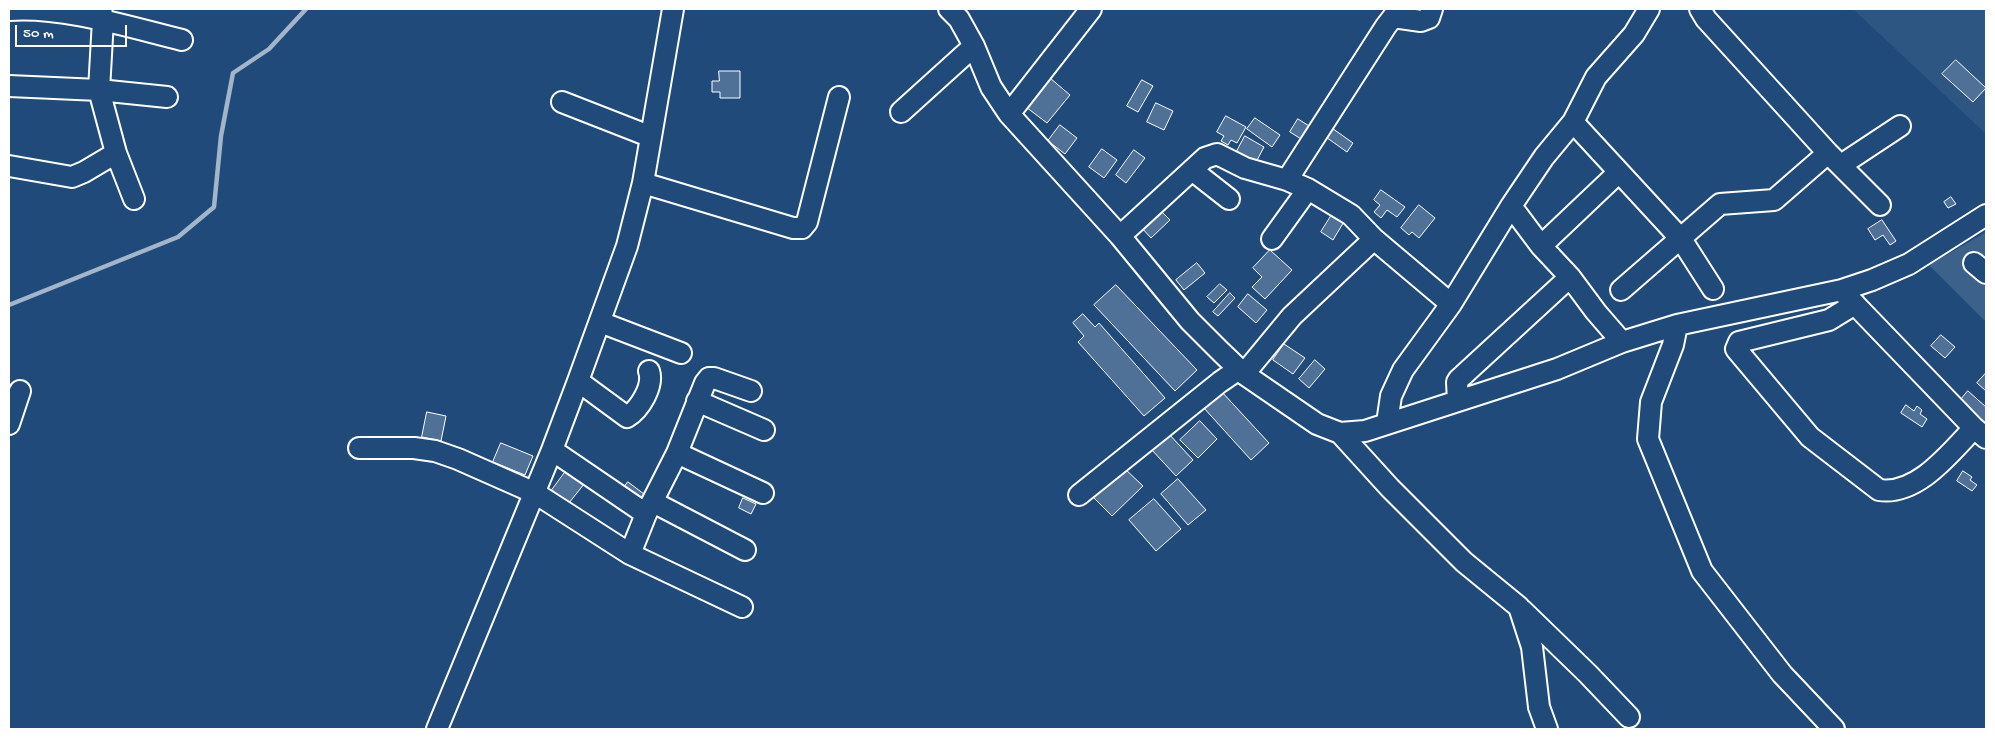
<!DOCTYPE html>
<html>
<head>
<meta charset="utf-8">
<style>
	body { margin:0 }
	#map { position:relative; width:1995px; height:738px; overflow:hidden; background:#1f4a7a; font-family:"Gochi Hand",sans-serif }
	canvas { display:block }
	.frame { position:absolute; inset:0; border:10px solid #fff; pointer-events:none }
	.scale { position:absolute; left:15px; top:25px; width:112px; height:22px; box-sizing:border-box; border:2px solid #fff; border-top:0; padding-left:6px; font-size:15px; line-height:18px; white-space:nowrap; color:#fff; -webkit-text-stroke:4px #1f4a7a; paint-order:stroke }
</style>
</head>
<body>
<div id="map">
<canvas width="1995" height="738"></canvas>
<div class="frame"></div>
<div class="scale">50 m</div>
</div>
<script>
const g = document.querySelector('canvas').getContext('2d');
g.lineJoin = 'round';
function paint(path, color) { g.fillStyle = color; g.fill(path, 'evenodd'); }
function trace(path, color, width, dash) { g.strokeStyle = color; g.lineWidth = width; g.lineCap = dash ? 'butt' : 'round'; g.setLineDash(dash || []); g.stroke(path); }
paint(new Path2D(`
	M1853,9H1986V134Z`), '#2e5683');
paint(new Path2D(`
	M1986,232V322L1929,265Z`), '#3c618b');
trace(new Path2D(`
	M9,305L178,237L214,207L221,136L233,73L269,49L306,9`), '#a3b5c8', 4.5);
const building = new Path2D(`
	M1956,60L1986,88L1973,102L1942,74Z
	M719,71H740V98H720V92H712V81H719Z
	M1050,78L1070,95L1047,123L1026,107Z
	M1142,80L1153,86L1138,112L1127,106Z
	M1156,103L1173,111L1164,130L1147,122Z
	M1226,116L1246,127L1237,143L1231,140L1228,145L1221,141L1224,136L1217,132Z
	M1255,118L1280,135L1272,147L1247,129Z
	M1298,119L1314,129L1306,142L1290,132Z
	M1060,125L1077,138L1065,154L1048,141Z
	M1329,126L1353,143L1347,152L1323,135Z
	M1245,136L1264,147L1255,164L1236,153Z
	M1102,149L1117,160L1104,178L1089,167Z
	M1134,150L1145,158L1126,183L1116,175Z
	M1381,190L1405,207L1397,217L1387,210L1381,218L1374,212L1380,205L1374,200Z
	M1951,197L1956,204L1948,208L1944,202Z
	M1419,205L1435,218L1419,238L1412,232L1409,235L1401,228Z
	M1159,209L1170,220L1151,238L1140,226Z
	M1333,213L1345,220L1333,240L1321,232Z
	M1882,220L1896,241L1890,245L1883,235L1875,240L1868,229Z
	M1270,250L1292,270L1265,299L1252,287L1262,277L1253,268Z
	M1197,263L1205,273L1184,290L1176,280Z
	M1220,284L1227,290L1214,303L1207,297Z
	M1116,285L1197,370L1175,391L1094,305Z
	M1230,293L1235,298L1218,316L1213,312Z
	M1248,294L1267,310L1256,323L1238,307Z
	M1083,314L1095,327L1099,323L1165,398L1144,416L1078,342L1084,336L1073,323Z
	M1941,335L1955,347L1945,358L1931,346Z
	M1284,344L1305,358L1293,374L1273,360Z
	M1315,360L1325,369L1309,388L1299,379Z
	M1986,373V391L1977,383Z
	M1221,391L1269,443L1251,460L1203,407Z
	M1968,391L1986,407V427L1959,402Z
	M1906,405L1914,411L1917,406L1922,410L1920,414L1927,419L1922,427L1901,413Z
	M427,412L446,416L441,441L422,437Z
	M1200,421L1217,439L1198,458L1180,440Z
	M1168,433L1193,460L1176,476L1151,449Z
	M501,443L533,456L525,475L493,462Z
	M1124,468L1143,486L1112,516L1093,497Z
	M566,471L584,484L569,503L552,490Z
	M1963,471L1972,477L1970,480L1977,485L1972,491L1957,481Z
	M1178,479L1206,510L1188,525L1161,494Z
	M628,482L644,494L640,500L620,493Z
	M743,498L756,504L751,514L739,508Z
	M1154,499L1181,529L1156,551L1129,520Z`);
paint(building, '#507197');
trace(building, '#fff', 1);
const minor = new Path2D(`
	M101,9L103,20L99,90L116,153L134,199
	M949,9L959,19L974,46L991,87L1009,114L1120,236L1190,321L1221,352L1244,374L1317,424L1340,433L1365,431L1557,369L1622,342L1677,325L1842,290L1872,280L1909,264L1986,215
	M1649,9L1634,34L1596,77L1573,122L1681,239L1713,289
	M1700,9L1706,19L1828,153L1880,205
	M9,10C63,6 129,27 182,40
	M9,86L99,90L167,97
	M562,102L649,136
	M901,112L974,46
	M1009,114L1091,9
	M1573,122L1544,157L1511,206L1541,246L1570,277L1596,312L1622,342
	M1841,165L1900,126
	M9,166L72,177L84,172L116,153
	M1192,170L1229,199
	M1287,180L1386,26L1393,17L1421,21L1429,18L1432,9
	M643,183L793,228H802L807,222L839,97
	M1120,236L1205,158L1217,154L1245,168L1287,180L1308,189L1351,215L1374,239L1451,304
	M1272,239L1308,189
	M1541,246L1619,172
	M1974,263L1986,273
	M1621,290L1720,204L1774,200L1828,153
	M1846,295L1974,428L1986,438
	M1855,304L1829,320L1739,342L1736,349L1810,437L1879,490C1917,496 1950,453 1974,428
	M600,322L681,353
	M1677,325L1673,345L1651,402L1648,439L1702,571L1782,674L1834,729
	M1244,374L1292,316L1374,239
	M578,381L627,417C640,409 654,386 649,371
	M697,401L764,430
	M1458,401L1457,382L1459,379L1570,277
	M1387,423L1391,396L1403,370L1451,304L1511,206
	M9,424L20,391
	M1340,433L1390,488L1464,562L1519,607L1532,647L1539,707L1547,729
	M359,448H414L435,451L458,459L535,493L630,554L742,607
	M552,450L646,514L677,453L705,383L709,378H714L751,391
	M677,453L763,493
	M1079,495L1220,382L1239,369
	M653,502L745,550
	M630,554L646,514
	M1522,610L1588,674L1629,717
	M437,729L552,450L578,381L627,246L643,183L673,9`);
trace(minor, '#fff', 24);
trace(minor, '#1f4a7a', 20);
</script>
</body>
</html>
